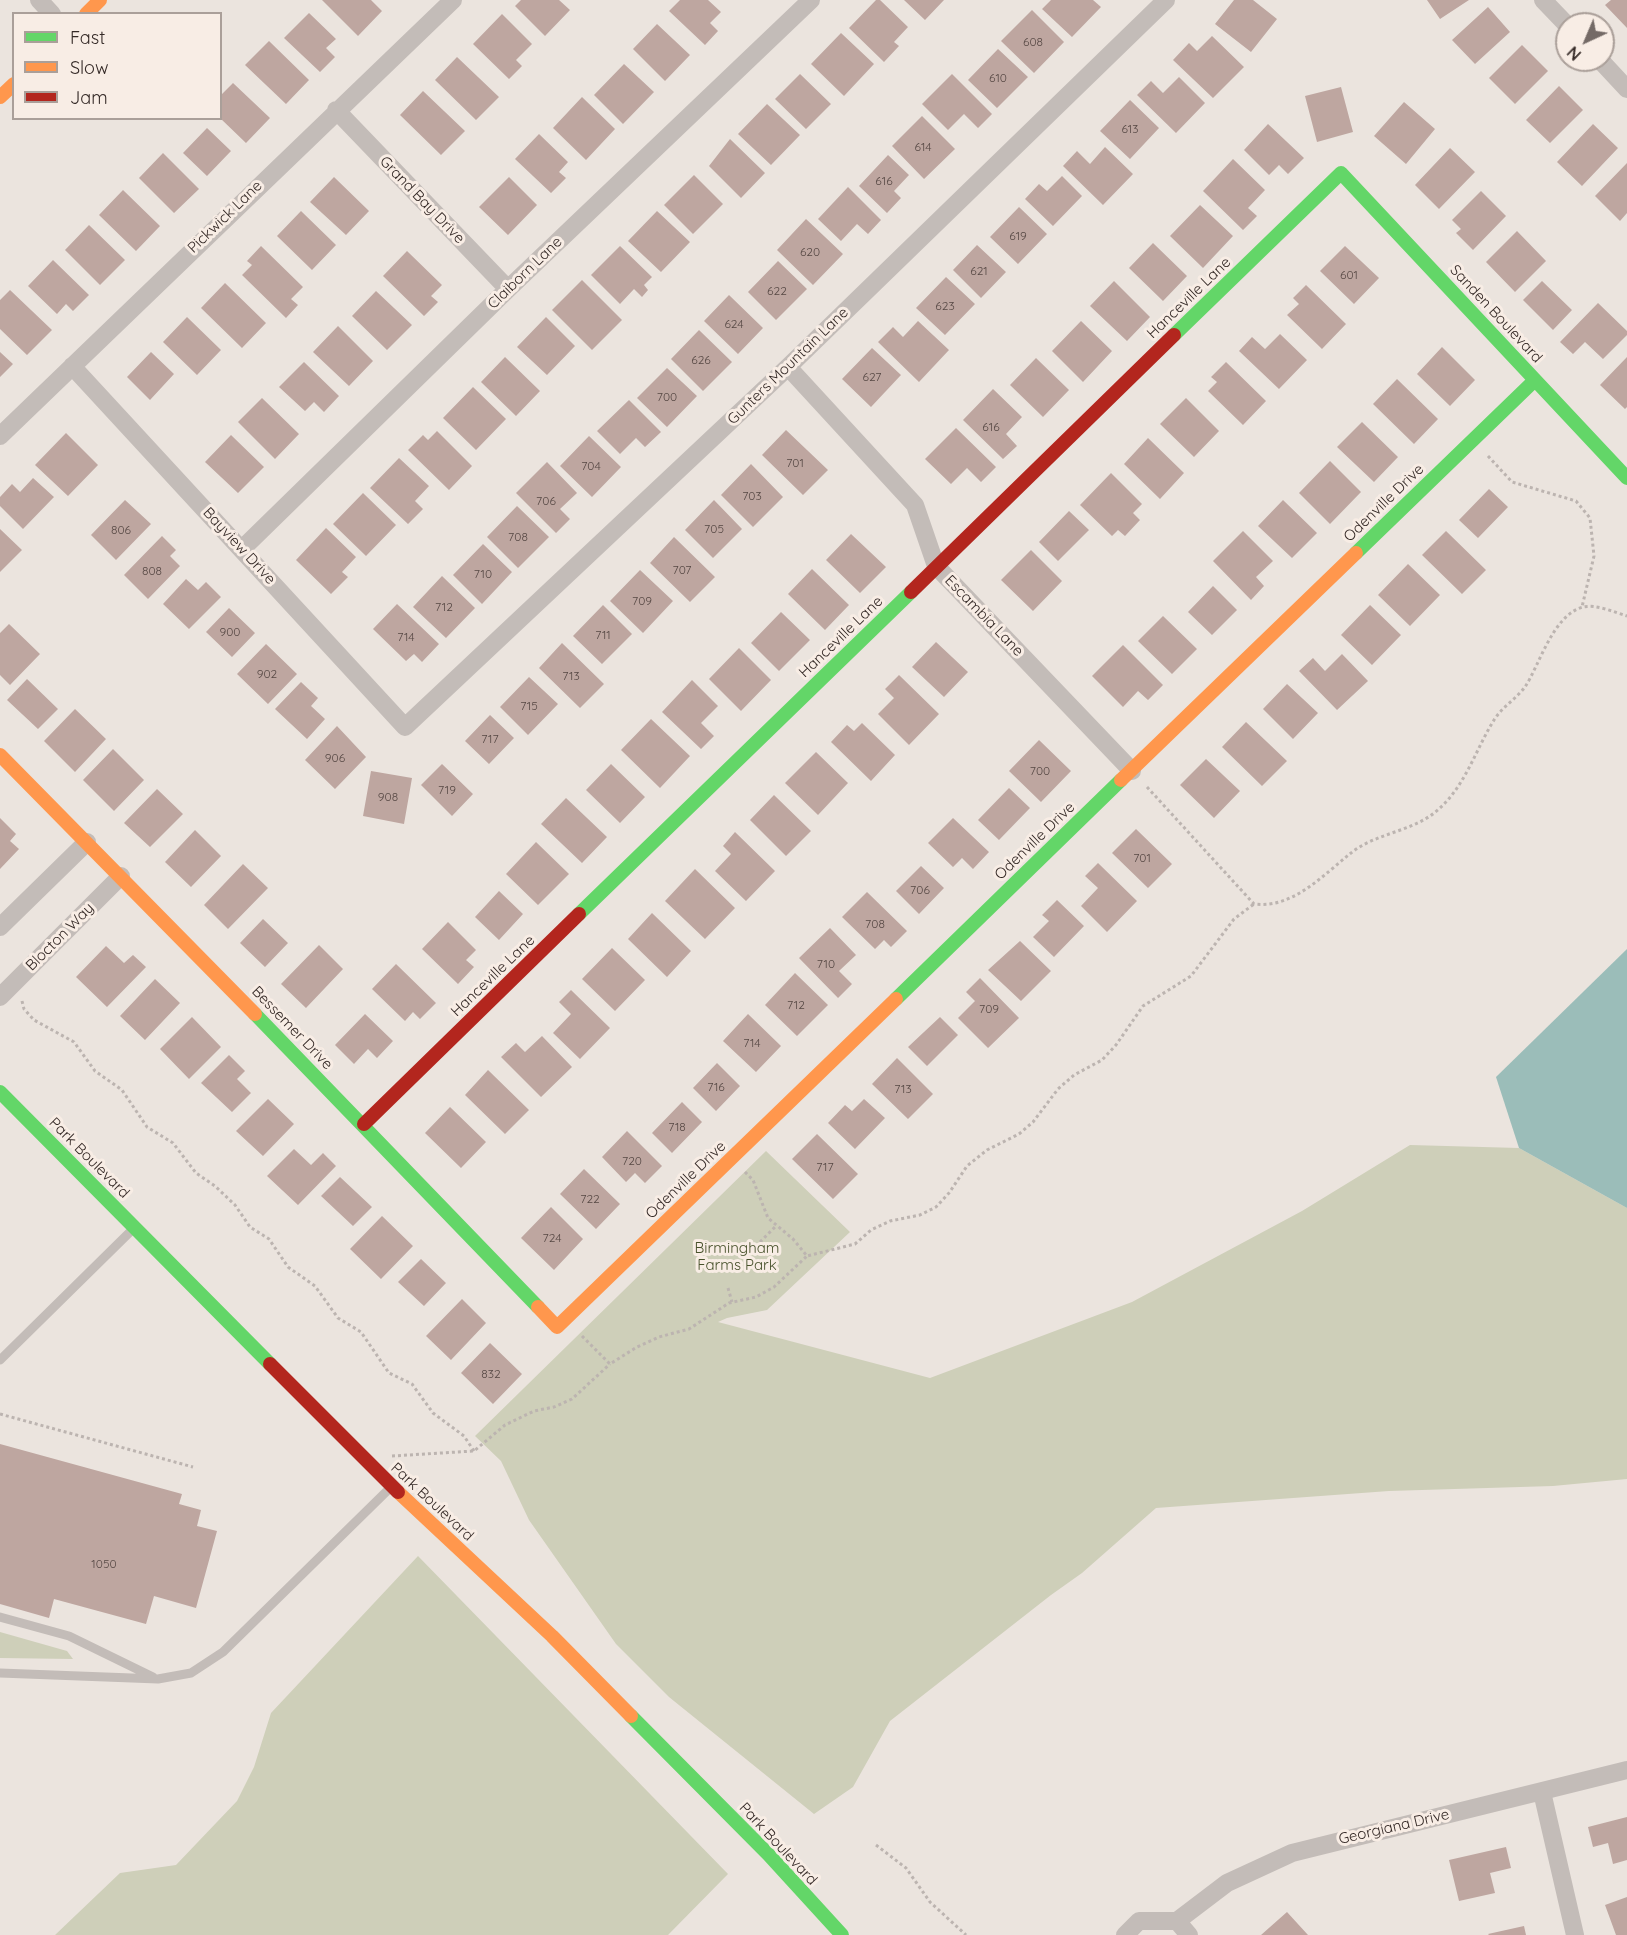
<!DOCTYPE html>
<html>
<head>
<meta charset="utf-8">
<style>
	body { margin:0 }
	#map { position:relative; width:1627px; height:1935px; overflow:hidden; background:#ebe4de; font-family:Quicksand,sans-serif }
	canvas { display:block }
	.legend { position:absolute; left:12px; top:12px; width:210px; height:108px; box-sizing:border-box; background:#f8ede5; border:2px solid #aa9f99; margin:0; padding:8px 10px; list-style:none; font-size:18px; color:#342926 }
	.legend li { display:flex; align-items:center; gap:12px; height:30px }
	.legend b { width:30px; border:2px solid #aa9f99 }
	.north { position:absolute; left:1555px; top:12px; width:60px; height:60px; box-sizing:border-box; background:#f8ede5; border:2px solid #aa9f99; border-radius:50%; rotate:224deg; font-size:16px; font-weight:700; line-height:24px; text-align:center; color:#342926 }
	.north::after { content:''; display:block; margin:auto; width:21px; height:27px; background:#746a66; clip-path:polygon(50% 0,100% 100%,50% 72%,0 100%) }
</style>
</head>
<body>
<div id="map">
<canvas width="1627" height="1935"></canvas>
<ul class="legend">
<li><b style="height:8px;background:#63d668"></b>Fast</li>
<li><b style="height:8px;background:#ff974d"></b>Slow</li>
<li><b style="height:8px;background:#b3261e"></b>Jam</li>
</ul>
<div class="north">N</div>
</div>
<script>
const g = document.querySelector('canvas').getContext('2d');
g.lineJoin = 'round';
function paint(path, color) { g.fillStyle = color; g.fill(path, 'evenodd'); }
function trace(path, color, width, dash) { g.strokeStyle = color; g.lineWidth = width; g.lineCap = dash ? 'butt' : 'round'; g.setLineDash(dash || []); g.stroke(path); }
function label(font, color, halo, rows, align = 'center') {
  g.font = font + ' Quicksand,sans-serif'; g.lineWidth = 6; g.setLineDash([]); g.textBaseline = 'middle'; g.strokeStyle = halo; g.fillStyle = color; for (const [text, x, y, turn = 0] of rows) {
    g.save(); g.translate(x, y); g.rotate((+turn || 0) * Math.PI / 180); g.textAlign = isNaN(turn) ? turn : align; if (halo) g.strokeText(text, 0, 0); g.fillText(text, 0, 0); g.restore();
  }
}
paint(new Path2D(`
	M1410,1145L1519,1148L1627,1208V1479L1553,1486L1389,1491L1156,1508L1082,1573L1051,1595L890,1721L853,1787L814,1814L669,1697L616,1644L529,1520L501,1461L475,1436L766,1151L850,1232L767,1310L727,1318L718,1322L930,1378L1132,1302L1302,1211Z
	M418,1556L728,1874L668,1935H55L120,1873L176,1865L237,1801L254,1767L271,1713Z
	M0,1632L67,1651L73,1659L0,1658Z`), '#cecfb9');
paint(new Path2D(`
	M1627,949V1208L1519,1148L1496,1077Z`), '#9bbdb9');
paint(new Path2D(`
	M322,0H371L382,11L358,36Z
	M521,0H559L570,10L545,36L515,6Z
	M680,0H708L721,12L710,23L718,31L705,45L669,11Z
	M876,0H880L908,27L894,42L899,46L884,62L849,28Z
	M904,0H944L925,20Z
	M1051,0H1093L1101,7L1072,37L1042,9Z
	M1234,0H1253L1277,19L1251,52L1215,24Z
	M1427,0H1469L1440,19Z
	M1611,0H1627V28L1605,5Z
	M1488,7L1510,32L1475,64L1452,40Z
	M1032,10L1064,42L1034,73L1001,41Z
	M309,13L336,39L326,48L335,57L320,72L284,38Z
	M502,14L532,44L516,60L522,66L509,79L473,44Z
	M657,24L690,55L665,81L633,49Z
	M841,33L874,64L844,96L811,64Z
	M1212,36L1244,67L1213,98L1173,60L1189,43L1197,51Z
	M269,41L309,80L286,104L245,65Z
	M1522,45L1548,71L1515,104L1489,78Z
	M998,49L1028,77L997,108L968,80Z
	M457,57L499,97L476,120L435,80Z
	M624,64L654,92L623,124L594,95Z
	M800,74L831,104L806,129L775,99Z
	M952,74L992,114L978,128L964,114L948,130L922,104Z
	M1179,77L1205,103L1176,133L1137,95L1151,81L1163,93Z
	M233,83L270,118L246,143L220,118V96Z
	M1559,86L1583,110L1550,143L1526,120Z
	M1341,87L1353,132L1317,142L1305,96Z
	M423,91L465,131L441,155L400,115Z
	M582,97L615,129L586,160L553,128Z
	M1130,100L1159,128L1130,159L1100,131Z
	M1404,102L1435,129L1406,164L1374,136Z
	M767,104L800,135L771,165L738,134Z
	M922,116L955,149L924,179L892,146Z
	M1268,124L1304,158L1288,174L1279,165L1269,175L1244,150Z
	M1593,124L1618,148L1582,186L1557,162Z
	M207,128L231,151L207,176L183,153Z
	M539,134L568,162L559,172L566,178L551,193L515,159Z
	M730,139L765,173L741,198L709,166Z
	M1105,147L1133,174L1103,205L1063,166L1077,151L1090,164Z
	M1450,148L1475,172L1439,209L1415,185Z
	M163,153L199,189L174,213L139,178Z
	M888,155L909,175L894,191L901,198L887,213L859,186Z
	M1233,159L1265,190L1248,208L1257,216L1243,230L1203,191Z
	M1627,163V213L1620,221L1595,196Z
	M694,175L723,204L693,234L664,205Z
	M1062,176L1082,196L1053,226L1025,199L1039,184L1047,191Z
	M334,177L369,211L346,235L310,202Z
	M509,177L537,205L508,235L479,207Z
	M848,187L881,220L868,234L857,224L841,241L818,219Z
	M123,190L160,226L136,251L99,215Z
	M1481,191L1506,216L1473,250L1456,233L1461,229L1452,220Z
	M1200,205L1233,236L1203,268L1170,236Z
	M1019,207L1047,234L1018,264L990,237Z
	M301,211L336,245L312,270L277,236Z
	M657,211L690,242L661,272L628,241Z
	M806,219L843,254L813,285L777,250Z
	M89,225L125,260L100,285L65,250Z
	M1517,231L1546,261L1515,292L1486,262Z
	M1153,243L1187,276L1163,301L1129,268Z
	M977,245L1006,272L981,298L953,270Z
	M261,246L303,287L291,299L298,305L286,318L242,275L252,265L247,261Z
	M620,246L652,277L644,285L648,290L642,297L634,289L620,304L591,275Z
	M1345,246L1379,278L1354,304L1320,271Z
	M407,251L442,285L431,296L438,302L424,316L383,276Z
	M53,260L89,295L73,311L66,304L57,314L28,286Z
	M778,261L807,289L776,320L748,292Z
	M946,277L975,304L945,335L916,308Z
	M582,280L622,320L592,350L552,310Z
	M1114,281L1150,317L1127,341L1090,306Z
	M1542,281L1572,310L1553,330L1523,300Z
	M225,283L266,323L242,348L201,308Z
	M1306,285L1346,324L1322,349L1287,315L1299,304L1293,298Z
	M10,290L52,330L27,355L0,329V300Z
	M376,291L412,325L387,350L352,316Z
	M729,295L763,328L738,354L704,321Z
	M1598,303L1627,331V335L1603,359L1585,342L1573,354L1560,342Z
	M187,317L221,350L197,375L163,342Z
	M546,317L575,346L547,375L517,347Z
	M918,321L949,350L919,382L878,342L893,327L903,337Z
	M1081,321L1112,351L1083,382L1052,351Z
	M338,326L373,361L349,386L313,352Z
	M699,330L732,362L703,391L671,359Z
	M1280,334L1307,360L1279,389L1239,351L1252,337L1265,349Z
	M1442,347L1475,380L1450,406L1417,374Z
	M872,348L901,375L871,407L842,379Z
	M0,352L13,364L0,377Z
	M151,352L174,374L150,400L127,377Z
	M505,357L540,391L516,416L481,382Z
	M1627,357V407L1625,409L1600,385Z
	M1036,358L1069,390L1043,417L1010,385Z
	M304,362L339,396L324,412L314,402L305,411L279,387Z
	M1226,362L1266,401L1243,425L1208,391L1217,382L1211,377Z
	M667,368L697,396L667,427L637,398Z
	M1397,379L1438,419L1414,444L1373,404Z
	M473,387L506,419L476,450L443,418Z
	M993,389L1022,417L1006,434L1017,446L1003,459L963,420Z
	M262,398L299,434L275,459L238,422Z
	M1186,398L1219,431L1194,457L1160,424Z
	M629,400L661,432L645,447L636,438L620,454L597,431Z
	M1362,422L1398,457L1374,482L1337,447Z
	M956,428L996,467L981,482L967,468L951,484L925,459Z
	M786,430L828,470L803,495L762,455Z
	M437,431L472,466L449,490L408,450L423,435L428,440Z
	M66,433L98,465L68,496L35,465Z
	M231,435L264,467L238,493L205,462Z
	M589,436L621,467L592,497L560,466Z
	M1148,438L1184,473L1160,499L1124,464Z
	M399,458L429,486L415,501L423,509L408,524L370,488Z
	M1330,461L1361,492L1330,524L1299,493Z
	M547,462L577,493L560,509L570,519L556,533L516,493Z
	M751,464L783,497L753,527L721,495Z
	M1111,473L1142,504L1133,513L1140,520L1125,536L1118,530L1112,536L1080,505Z
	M33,478L54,497L23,529L0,506V497L12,484L20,492Z
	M1489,489L1508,507L1478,538L1459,520Z
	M363,493L396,525L366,556L333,524Z
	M125,500L151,524L116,560L91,535Z
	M714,500L742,529L713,558L685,530Z
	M1283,500L1317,533L1292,558L1258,526Z
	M517,506L549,537L518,568L487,537Z
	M1069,511L1089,530L1058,561L1039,542Z
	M326,528L356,557L342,572L348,577L331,594L296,560Z
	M0,529L22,550L0,572Z
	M1243,531L1273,561L1256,577L1264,586L1251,600L1213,561Z
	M1446,531L1486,570L1462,594L1422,555Z
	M851,534L886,567L860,593L826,560Z
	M162,536L176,550L170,556L180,566L148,599L124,575Z
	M674,537L715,577L690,602L650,563Z
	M483,544L512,572L482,604L453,575Z
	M1031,550L1062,581L1033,611L1001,580Z
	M1408,564L1440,595L1410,626L1378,595Z
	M812,569L849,605L825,630L788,594Z
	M640,570L673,601L643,633L610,601Z
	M442,576L475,608L446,638L413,607Z
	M186,579L198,590L206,582L221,597L189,629L163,604Z
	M1213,586L1237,610L1212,635L1188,612Z
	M397,604L439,644L422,662L414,654L406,661L373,629Z
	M603,605L632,634L602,664L573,636Z
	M1370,605L1401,635L1372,665L1341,635Z
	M229,608L255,633L232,657L206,632Z
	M781,612L810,640L779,671L751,643Z
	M1163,616L1197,649L1172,674L1138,641Z
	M9,624L40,654L10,685L0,675V633Z
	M936,642L968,672L944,697L912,667Z
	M562,643L604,684L580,708L539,668Z
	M266,644L297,674L268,704L237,674Z
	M1123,645L1163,685L1148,700L1138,691L1123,707L1092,676Z
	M739,648L771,680L741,711L709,679Z
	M1342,654L1368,681L1337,710L1299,671L1313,658L1325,671Z
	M899,675L939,714L909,745L878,714L894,698L885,689Z
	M529,677L558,704L528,735L500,707Z
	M27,679L58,709L38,729L7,700Z
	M692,680L718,706L701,723L714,736L701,749L662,712Z
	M301,682L318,698L311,706L325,719L307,739L275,709Z
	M1287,684L1318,713L1293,739L1263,709Z
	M75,709L106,739L75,772L44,741Z
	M490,715L514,738L489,764L465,741Z
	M651,719L690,756L660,788L621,750Z
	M1246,722L1287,761L1262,786L1222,747Z
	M862,723L895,755L871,781L831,742L847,725L854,731Z
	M337,726L366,757L335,789L305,760Z
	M1039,740L1071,771L1041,802L1009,771Z
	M113,749L144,780L114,811L83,780Z
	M816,752L848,783L818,815L785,783Z
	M1206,759L1240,791L1214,818L1180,785Z
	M442,764L473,794L452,816L421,785Z
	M611,764L645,797L620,823L586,790Z
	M371,771L412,778L404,824L363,816Z
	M1009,788L1030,808L999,840L978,820Z
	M157,789L183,814L150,847L124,823Z
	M774,795L811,831L786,856L750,820Z
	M566,798L607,837L582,863L541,824Z
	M0,818L16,834L10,841L19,849L0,869Z
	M953,818L989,852L973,869L962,858L953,867L928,843Z
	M1136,829L1172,864L1148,888L1112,853Z
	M195,830L221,856L191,887L165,862Z
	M735,832L775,871L746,901L715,871L731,854L723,846Z
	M536,842L569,874L538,905L506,874Z
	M1098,863L1137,901L1107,932L1081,906L1098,888L1085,876Z
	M243,864L268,888L228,929L204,905Z
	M921,866L944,888L919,914L896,891Z
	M695,869L735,908L705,939L665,901Z
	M499,891L523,914L499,940L475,917Z
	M867,892L907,931L891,947L884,940L875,949L842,917Z
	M1057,900L1084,926L1054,957L1033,937L1049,921L1042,915Z
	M652,913L691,951L667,977L628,939Z
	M263,919L288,943L265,967L240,943Z
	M448,922L476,950L466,960L474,967L458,984L422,949Z
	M830,928L856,955L839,971L852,984L838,998L799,958Z
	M1020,941L1051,971L1021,1001L988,970Z
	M319,945L343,969L306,1008L281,984Z
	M106,946L124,963L133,955L146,967L107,1007L76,977Z
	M612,948L645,980L615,1011L582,979Z
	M396,964L436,1003L420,1019L413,1012L405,1021L372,989Z
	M795,973L828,1005L797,1036L765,1005Z
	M980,978L1019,1018L988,1048L958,1018L975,1001L966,992Z
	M155,979L180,1003L145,1040L120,1016Z
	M571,990L610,1028L580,1059L553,1033L571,1014L559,1002Z
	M365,1014L393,1041L377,1058L368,1049L354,1064L335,1045Z
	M748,1014L781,1046L756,1072L723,1041Z
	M192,1017L221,1047L189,1079L160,1049Z
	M940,1017L958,1035L927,1066L908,1047Z
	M542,1036L572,1067L541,1097L501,1057L516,1043L525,1052Z
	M229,1055L245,1071L237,1079L251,1093L232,1112L201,1083Z
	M897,1058L933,1094L908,1119L872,1084Z
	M717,1063L740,1086L716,1111L693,1088Z
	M488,1070L529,1110L505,1134L465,1095Z
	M268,1099L294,1124L263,1156L236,1131Z
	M864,1099L885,1118L855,1149L828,1123L845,1105L852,1111Z
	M682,1102L702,1122L672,1153L652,1133Z
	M450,1107L486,1142L461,1168L425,1133Z
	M627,1131L662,1166L645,1183L635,1173L626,1182L602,1157Z
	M817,1134L858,1174L833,1199L792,1159Z
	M294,1149L311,1165L323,1153L336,1166L298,1205L267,1176Z
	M584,1169L620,1204L596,1229L560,1194Z
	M340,1177L372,1207L353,1226L321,1196Z
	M551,1207L583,1239L554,1270L521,1238Z
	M382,1216L413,1246L381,1279L350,1249Z
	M421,1259L446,1283L424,1306L398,1282Z
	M462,1299L486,1323L451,1360L426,1336Z
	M490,1343L522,1374L493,1404L461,1373Z
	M0,1444L182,1494L179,1504L201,1510L197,1526L217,1531L196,1608L154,1596L146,1624L54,1599L49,1618L0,1604Z
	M1627,1817V1860L1613,1864L1608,1843L1593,1847L1588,1827Z
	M1506,1847L1511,1868L1490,1873L1495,1893L1459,1901L1449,1860Z
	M1627,1897V1935H1616L1605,1905Z
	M1287,1912L1308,1935H1261Z
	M1524,1926L1526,1935H1489L1488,1934Z`), '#bea6a0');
trace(new Path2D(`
	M1488,456L1512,482L1576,501L1590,518L1594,556L1582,607
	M1147,787L1254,904C1293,909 1323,875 1351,853C1377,832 1415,832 1440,808C1466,784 1476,749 1494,720C1502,707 1516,699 1525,687C1540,664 1553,615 1583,607C1596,604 1614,612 1627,616
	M22,1001L24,1009L34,1020L74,1042L95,1071L122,1090L147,1127L173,1143L196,1173L215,1186L235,1205L250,1227L269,1239L288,1267L315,1286L338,1318L361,1332L389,1373L412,1384L433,1413L464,1436L474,1451
	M745,1172L753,1180L768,1218L793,1239L807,1256L855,1244L871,1230L890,1221L920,1215L936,1207L949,1193L967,1166L987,1150L1019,1134L1033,1122L1058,1089L1074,1075L1102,1060L1116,1045L1143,1006L1191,976L1234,919L1254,904
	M760,1242L776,1226
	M728,1288L732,1302
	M582,1336L610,1364L637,1347L659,1337L689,1329L729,1303L756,1297L774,1287L807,1256
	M0,1414L193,1467
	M392,1456L474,1451L505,1425L534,1411L554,1407L572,1399L610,1364
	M876,1845L906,1868L930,1902L966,1935`), '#bcb4b0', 3, [3, 3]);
trace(new Path2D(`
	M0,1360L133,1229
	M0,1617L69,1636L153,1677
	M0,1673L158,1679L191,1673L223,1652L390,1488`), '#c3bcb8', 9);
trace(new Path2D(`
	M39,0L52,14
	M1543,0L1567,25
	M1600,60L1627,89
	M336,110L508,289
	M72,366L405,727L788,367L1166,0
	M788,367L915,505L936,566L1132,771
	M0,436L453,0
	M242,549L508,289L811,0
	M0,927L87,842
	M0,997L121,876
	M1542,1792L1575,1935
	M1177,1921L1189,1935
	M1125,1935L1139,1921H1177L1227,1883L1292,1853L1627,1770`), '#c3bcb8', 18);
trace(new Path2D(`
	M1174,335L1341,173L1627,478
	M1356,553L1535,380
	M579,914L911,592
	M896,999L1121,780
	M255,1014L538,1307
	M0,1092L270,1364
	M631,1716L768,1854L842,1935`), '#63d668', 14);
trace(new Path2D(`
	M86,14L100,0
	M0,97L14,84
	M0,755L255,1014
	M1121,780L1356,553
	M538,1307L557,1327L896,999
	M398,1492L552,1636L631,1716`), '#ff974d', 14);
trace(new Path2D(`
	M911,592L1174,335
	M364,1124L579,914
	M270,1364L398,1492`), '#b3261e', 14);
label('12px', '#564844', null, [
	["608",1033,42],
	["610",998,78],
	["613",1130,129],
	["614",923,147],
	["616",884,181],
	["619",1018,236],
	["620",810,252],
	["621",979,271],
	["601",1349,275],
	["622",777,291],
	["623",945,306],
	["624",734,324],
	["626",701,360],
	["627",872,377],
	["700",667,397],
	["616",991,427],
	["701",795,463],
	["704",591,466],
	["703",752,496],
	["706",546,501],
	["705",714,529],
	["806",121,530],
	["708",518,537],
	["707",682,570],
	["808",152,571],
	["710",483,574],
	["709",642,601],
	["712",444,607],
	["900",230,632],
	["711",603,635],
	["714",406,637],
	["902",267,674],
	["713",571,676],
	["715",529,706],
	["717",490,739],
	["906",335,758],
	["700",1040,771],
	["719",447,790],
	["908",388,797],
	["701",1142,858],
	["706",920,890],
	["708",875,924],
	["710",826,964],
	["712",796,1005],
	["709",989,1009],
	["714",752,1043],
	["716",716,1087],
	["713",903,1089],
	["718",677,1127],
	["720",632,1161],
	["717",825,1167],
	["722",590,1199],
	["724",552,1238],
	["832",491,1374],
	["1050",104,1564]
]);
label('15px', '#342926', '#f8ede5', [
	["Grand Bay Drive",422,200,46],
	["Pickwick Lane",225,217,-44],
	["Claiborn Lane",525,273,-44],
	["Hanceville Lane",1189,298,-44],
	["Sanden Boulevard",1496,314,47],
	["Gunters Mountain Lane",788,366,-44],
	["Odenville Drive",1384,503,-44],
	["Bayview Drive",239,546,47],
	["Escambia Lane",984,616,46],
	["Hanceville Lane",841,637,-44],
	["Odenville Drive",1035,841,-44],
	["Blocton Way",60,937,-45],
	["Hanceville Lane",493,976,-44],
	["Bessemer Drive",292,1028,46],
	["Park Boulevard",89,1158,45],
	["Odenville Drive",686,1180,-44],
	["Park Boulevard",432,1502,43],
	["Georgiana Drive",1394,1827,-13],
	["Park Boulevard",778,1844,47]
]);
label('15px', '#47512b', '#f8ede5', [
	["Birmingham",737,1248],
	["Farms Park",737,1265]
]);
</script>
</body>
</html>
